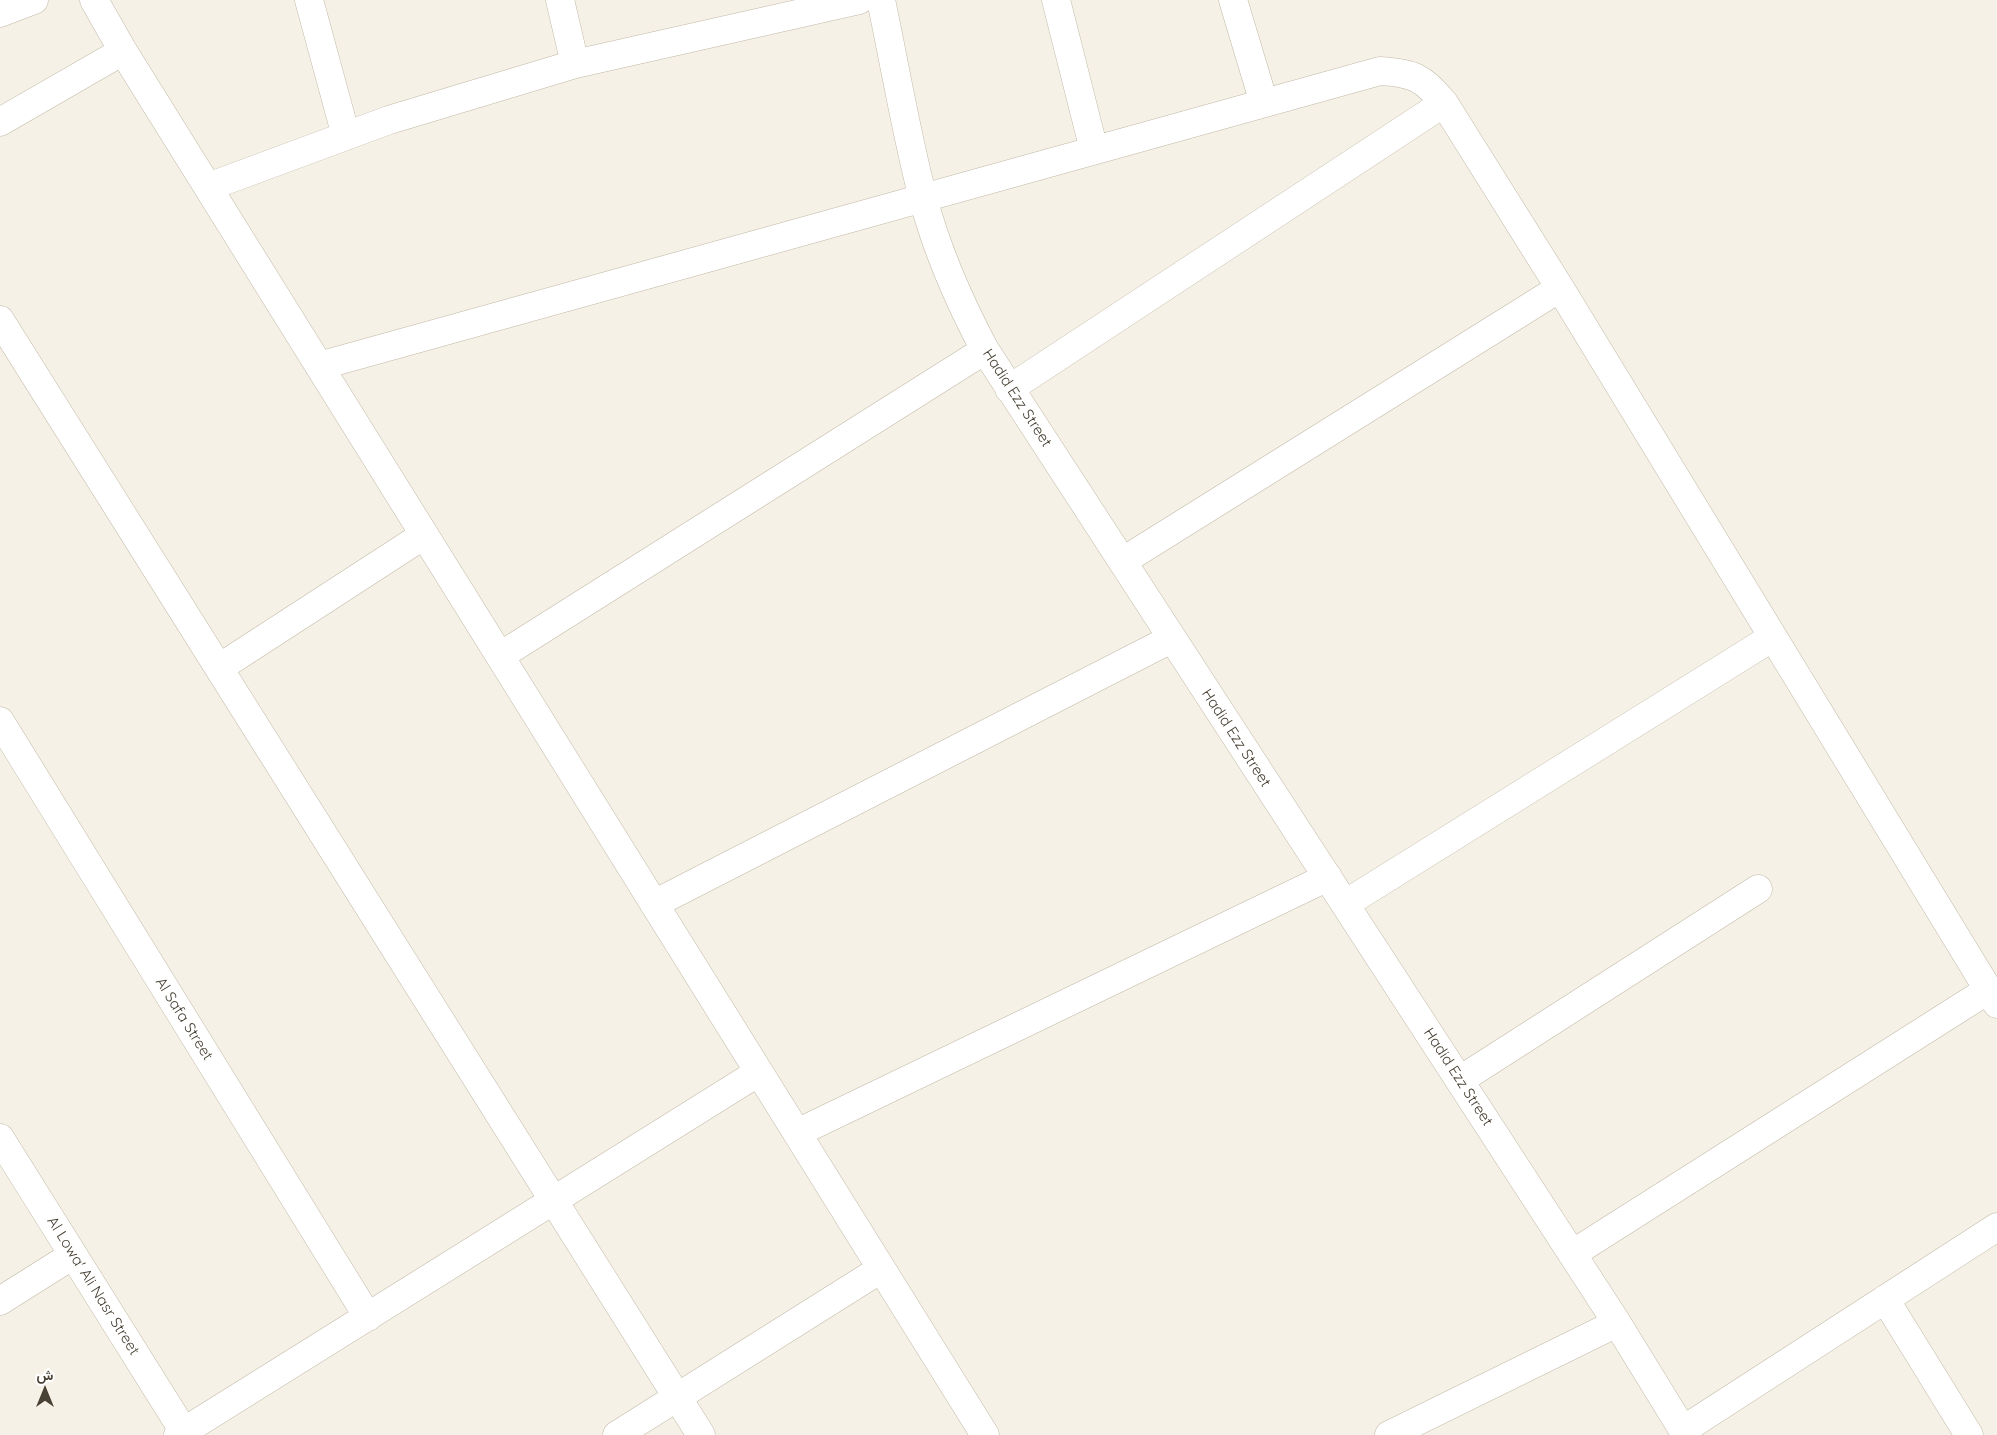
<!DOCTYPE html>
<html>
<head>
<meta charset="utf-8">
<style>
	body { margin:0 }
	#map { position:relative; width:1997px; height:1435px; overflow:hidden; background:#f5f1e6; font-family:Quicksand,Vazirmatn,sans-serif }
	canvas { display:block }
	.north { position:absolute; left:20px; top:1365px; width:50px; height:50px; -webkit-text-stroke:4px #fff; paint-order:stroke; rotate:0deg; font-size:14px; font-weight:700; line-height:20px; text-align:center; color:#494134 }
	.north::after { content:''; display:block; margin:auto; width:18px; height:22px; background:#494134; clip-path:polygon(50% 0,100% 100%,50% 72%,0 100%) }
</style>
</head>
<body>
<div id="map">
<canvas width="1997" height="1435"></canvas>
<div class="north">ش</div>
</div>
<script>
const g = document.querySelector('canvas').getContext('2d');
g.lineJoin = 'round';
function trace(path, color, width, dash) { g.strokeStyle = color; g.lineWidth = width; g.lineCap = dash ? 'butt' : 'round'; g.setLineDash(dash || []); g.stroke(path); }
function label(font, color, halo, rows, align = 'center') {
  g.font = font + ' Quicksand,sans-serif'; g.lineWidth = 5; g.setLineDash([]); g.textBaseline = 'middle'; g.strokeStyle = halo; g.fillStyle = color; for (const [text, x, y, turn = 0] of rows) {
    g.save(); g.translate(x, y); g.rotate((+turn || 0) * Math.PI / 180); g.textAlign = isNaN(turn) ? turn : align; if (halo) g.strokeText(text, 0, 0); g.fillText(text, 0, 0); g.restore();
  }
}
const minor = new Path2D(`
	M94,0L123,51L985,1435
	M309,0L346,136
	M560,0L575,64
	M881,0C895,66 906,133 923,198C937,251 959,301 985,350L1617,1323L1686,1435
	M1056,0L1094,150
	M1233,0L1264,103
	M0,13L34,0
	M0,122L123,51
	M208,187L389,120L575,64L859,0
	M0,320L701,1435
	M319,366L1380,71C1413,73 1423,77 1444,103L1560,288L1997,1004
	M1009,389L1444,103
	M1123,561L1560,288
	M500,656L985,350
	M219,668L424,535
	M0,721L368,1317
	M654,904L1171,639
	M1345,904L1773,637
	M1460,1080L1758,889
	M797,1133L1328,877
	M0,1138L186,1435
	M1572,1254L1988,990
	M1885,1299L1969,1435
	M0,1301L73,1255
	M1683,1430L1997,1227
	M178,1435L759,1072
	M617,1435L881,1269
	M1389,1435L1617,1323`);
trace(minor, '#c2b9a7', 29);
trace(minor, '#fff', 28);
label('15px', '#494134', '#fff', [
	["Hadid Ezz Street",1017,398,57],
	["Hadid Ezz Street",1236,738,57],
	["Al Safa Street",184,1019,58],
	["Hadid Ezz Street",1458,1077,57],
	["Al Lowa' Ali Nasr Street",93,1286,58]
]);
</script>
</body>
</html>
